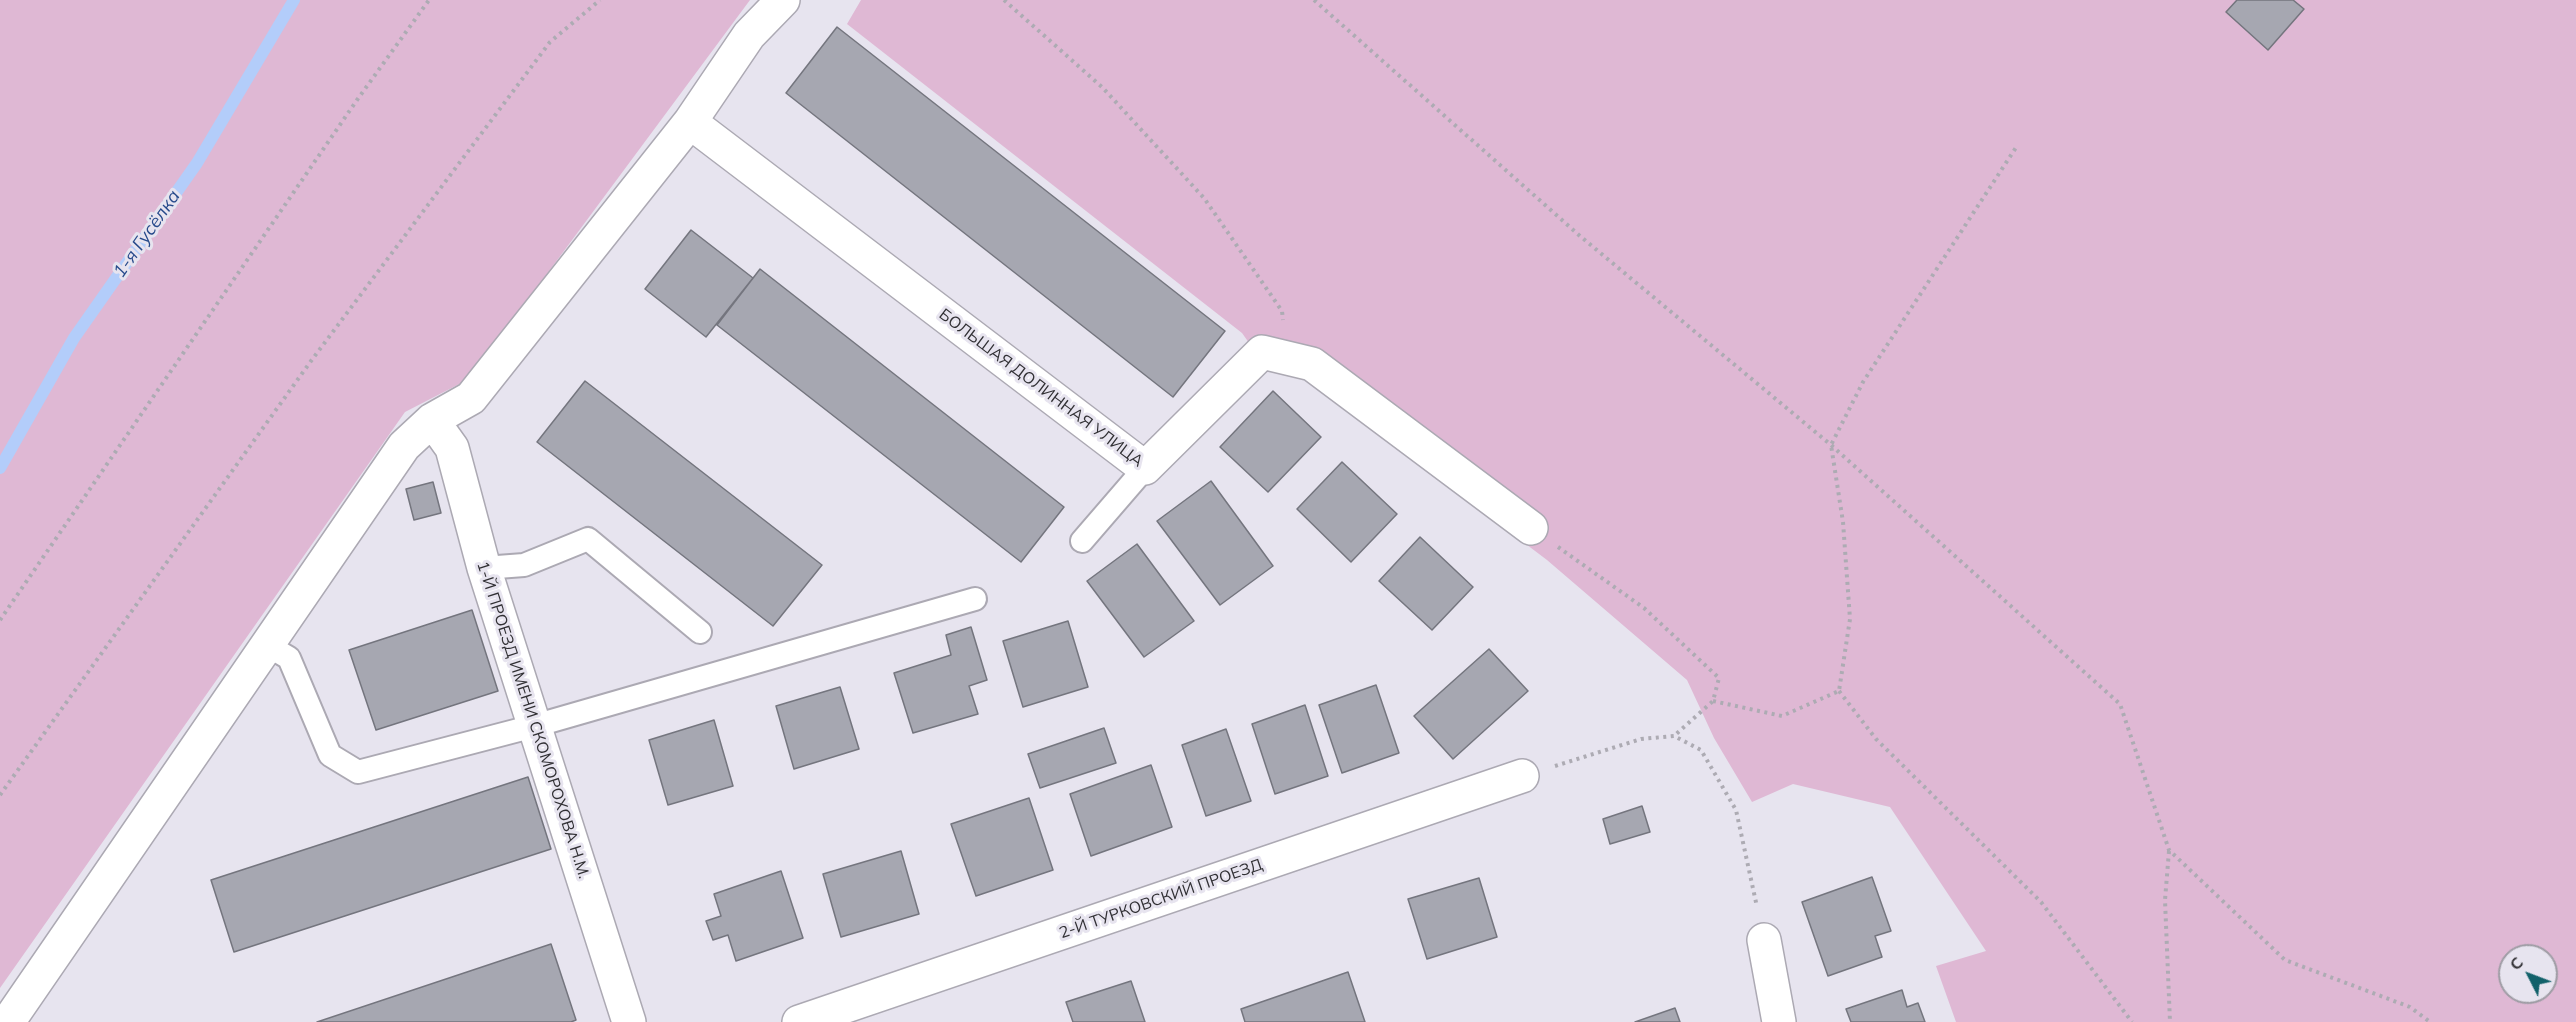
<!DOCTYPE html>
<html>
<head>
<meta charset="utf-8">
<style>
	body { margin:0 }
	#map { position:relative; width:2576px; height:1022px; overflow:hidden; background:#e7e4ef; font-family:Mulish,sans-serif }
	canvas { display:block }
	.north { position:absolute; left:2498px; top:944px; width:60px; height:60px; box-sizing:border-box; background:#e7e4ef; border:2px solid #9e9ca4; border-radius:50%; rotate:312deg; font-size:16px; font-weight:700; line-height:24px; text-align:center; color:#313034 }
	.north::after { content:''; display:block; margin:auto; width:21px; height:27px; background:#12616a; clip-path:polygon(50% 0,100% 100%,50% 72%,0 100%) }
</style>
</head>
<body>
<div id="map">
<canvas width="2576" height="1022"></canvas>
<div class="north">С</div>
</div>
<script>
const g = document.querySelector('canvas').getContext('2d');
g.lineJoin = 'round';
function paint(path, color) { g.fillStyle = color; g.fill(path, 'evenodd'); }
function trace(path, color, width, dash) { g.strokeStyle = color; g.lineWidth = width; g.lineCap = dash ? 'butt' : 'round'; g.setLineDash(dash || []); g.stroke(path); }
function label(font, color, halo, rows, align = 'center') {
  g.font = font + ' Mulish,sans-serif'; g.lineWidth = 6; g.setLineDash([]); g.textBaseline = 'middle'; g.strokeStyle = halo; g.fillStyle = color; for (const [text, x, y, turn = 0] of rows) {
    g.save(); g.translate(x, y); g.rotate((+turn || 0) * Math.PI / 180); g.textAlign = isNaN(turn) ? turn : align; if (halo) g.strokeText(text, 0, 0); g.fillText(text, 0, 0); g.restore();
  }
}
paint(new Path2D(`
	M0,0H750L469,379L405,412L0,988Z
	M861,0H2576V1022H1956L1936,966L1986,951L1890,807L1793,784L1752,802L1714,738L1687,680L1547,560L1310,381L1269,371L1242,333L847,24ZM2510,956H2546V992H2510Z`), '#dfb8d4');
trace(new Path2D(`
	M0,468L74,338L197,163L294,0`), '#b3cdfa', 12);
const building = new Path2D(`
	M2237,0H2293L2304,9L2268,50L2226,12Z
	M837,27L1225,331L1173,397L786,93Z
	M691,230L753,278L706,337L645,289Z
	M760,269L1064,507L1021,562L717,325Z
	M585,381L822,565L773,626L537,442Z
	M1273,391L1321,437L1268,492L1220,447Z
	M1342,462L1397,514L1351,562L1297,509Z
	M1211,481L1273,566L1220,605L1157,521Z
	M433,482L441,513L414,520L406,489Z
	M1420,537L1473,587L1432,630L1379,581Z
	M1137,544L1194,621L1144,657L1087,581Z
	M472,610L498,691L376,730L349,650Z
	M1068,621L1088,687L1023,707L1003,641Z
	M971,627L987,680L969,686L978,714L913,733L894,673L951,655L946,635Z
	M1489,649L1528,691L1453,759L1414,716Z
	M1376,685L1399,753L1342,773L1319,705Z
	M840,687L859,749L794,769L776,706Z
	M1305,705L1328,776L1275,794L1252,724Z
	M714,720L733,786L668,805L649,740Z
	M1104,728L1116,763L1040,788L1028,754Z
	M1226,729L1251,801L1206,816L1182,745Z
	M1151,765L1172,827L1091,856L1070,794Z
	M528,777L551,849L234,952L211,880Z
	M1029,798L1053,870L976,896L951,824Z
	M1642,806L1650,832L1610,844L1603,819Z
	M901,851L919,914L841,937L823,874Z
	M781,871L803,938L736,961L728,935L713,940L706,921L721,916L714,894Z
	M1872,877L1891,931L1875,936L1882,957L1828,976L1802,902Z
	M1479,878L1497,937L1427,959L1408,899Z
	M551,944L576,1020L571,1022H317Z
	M1348,972L1365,1022H1245L1241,1009Z
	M1131,981L1145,1022H1073L1066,1002Z
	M1902,990L1907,1007L1918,1003L1925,1022H1851L1846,1009Z
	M1675,1008L1680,1022H1635Z`);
paint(building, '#a6a7b1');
trace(building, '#74757e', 1.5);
const service = new Path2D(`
	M1082,541L1145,468
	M484,568L524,565L588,539L700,632
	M267,645L289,658L330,755L358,772L534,726L975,599`);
const minor = new Path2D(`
	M690,122L1145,468L1262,352L1312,364L1531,528
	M432,420L452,448L484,568L629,1022
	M1764,940L1779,1022
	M8,1022L404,446L432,420L471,398L690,122L749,35L783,0
	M799,1022L1522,776`);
trace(service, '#aca9b3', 26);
trace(minor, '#aca9b3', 36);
trace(new Path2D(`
	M1004,0L1102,87L1204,198L1282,311L1283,320
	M1314,0L1580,236L1831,445L2120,704L2169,850L2285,960L2410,1007L2430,1022
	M1558,547L1644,608L1719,678L1713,701L1674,736
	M0,620L357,100L429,0
	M1839,691L1876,739L2041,902L2132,1022
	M1713,701L1782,716L1839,691L1850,619L1843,522L1831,445L1863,382L2017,146
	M1555,766L1641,739L1674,736L1701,750L1736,810L1757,907
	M0,795L311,361L550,42L600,0
	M2169,851L2165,900L2170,1022`), '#adabb3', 4, [3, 4.5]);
trace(service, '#fff', 22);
trace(minor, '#fff', 33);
label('16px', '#313034', '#e7e4ef', [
	["БОЛЬШАЯ ДОЛИННАЯ УЛИЦА",1041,388,37],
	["1-Й ПРОЕЗД ИМЕНИ СКОМОРОХОВА Н.М.",533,720,72],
	["2-Й ТУРКОВСКИЙ ПРОЕЗД",1161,899,-19]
]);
label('italic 18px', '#274a8b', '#e7e4ef', [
	["1-я Гусёлка",147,234,-55]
]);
</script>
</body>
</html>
